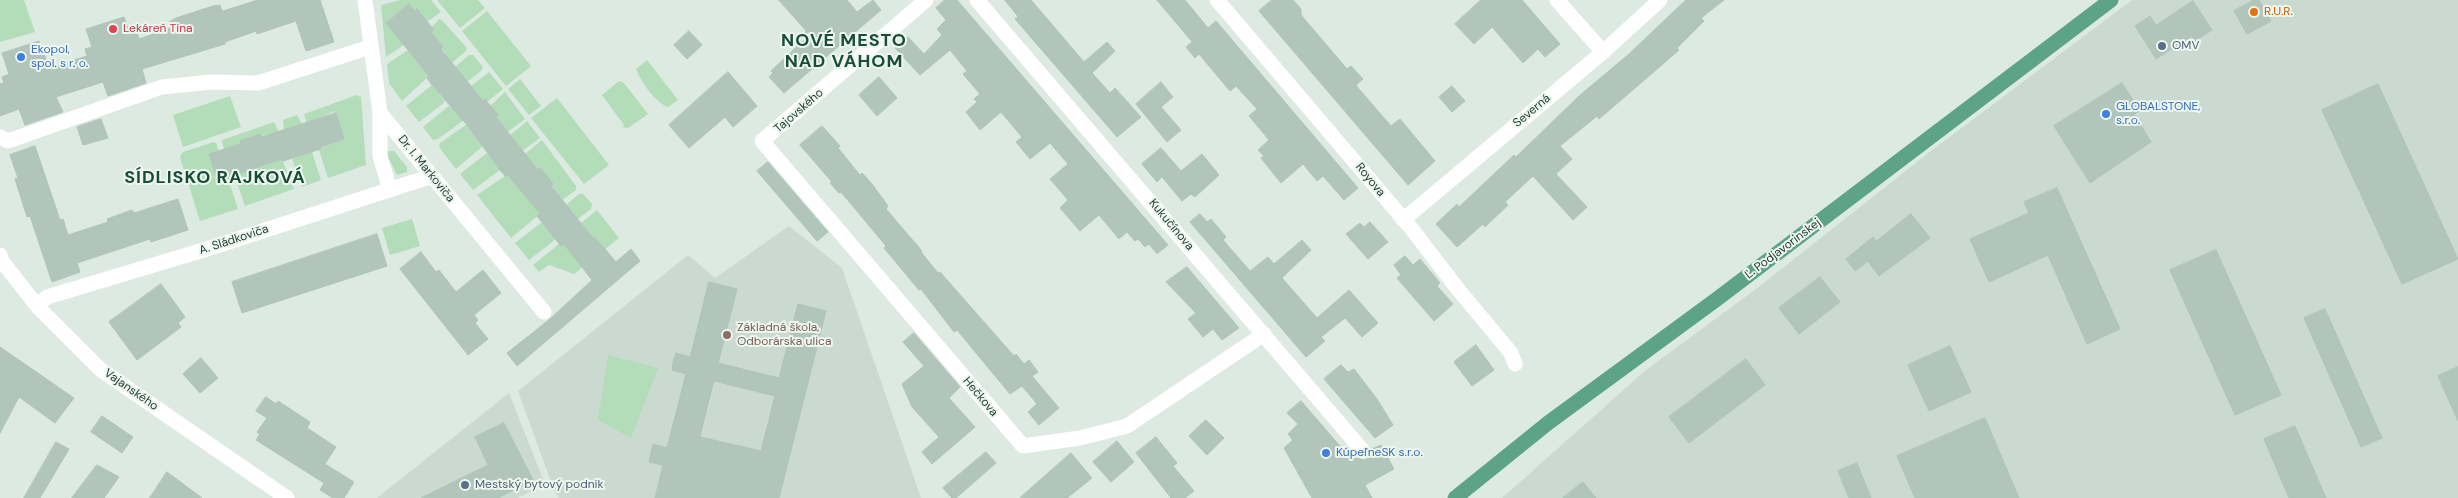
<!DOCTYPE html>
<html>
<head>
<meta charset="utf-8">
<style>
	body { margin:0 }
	canvas { display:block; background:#dceae2 }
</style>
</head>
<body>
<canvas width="2458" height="498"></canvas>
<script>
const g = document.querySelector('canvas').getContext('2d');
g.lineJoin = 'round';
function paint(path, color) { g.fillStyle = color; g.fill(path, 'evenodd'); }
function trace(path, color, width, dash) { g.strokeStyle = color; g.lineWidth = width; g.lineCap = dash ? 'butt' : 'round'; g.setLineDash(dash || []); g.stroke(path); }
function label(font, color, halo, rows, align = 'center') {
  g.font = font + ' "DM Sans",sans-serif'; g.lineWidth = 4; g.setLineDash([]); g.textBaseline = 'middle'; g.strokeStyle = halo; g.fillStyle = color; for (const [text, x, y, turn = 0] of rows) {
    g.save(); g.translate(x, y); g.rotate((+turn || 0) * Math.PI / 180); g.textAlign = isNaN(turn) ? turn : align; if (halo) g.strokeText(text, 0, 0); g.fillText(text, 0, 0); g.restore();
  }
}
paint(new Path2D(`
	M2132,0H2458V498H1502L1646,370L1756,289L1931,151Z
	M789,226L842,268L921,498H559L555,493L518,391L688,255L715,278Z
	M509,393L545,484L518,498H377Z`), '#cbdad1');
paint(new Path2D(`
	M0,0H24L35,32L0,42Z
	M400,0H431L441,12L427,22L409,4L386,22L404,45L386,57L381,5Z
	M437,0H478L485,8L460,28Z
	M487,11L531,66L506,86L462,31Z
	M439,19L442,20L467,48L466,51L452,63L431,32L434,30L432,27Z
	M408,50L429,76L402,101L389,83L387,64Z
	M469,55H473L483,67L482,70L467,82L455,67Z
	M647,60L678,100L668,107C655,102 641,82 636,69Z
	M489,72L503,89L487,102L485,99L483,101L471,86Z
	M520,79L541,106L529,115L508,89Z
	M619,81L624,83L648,114L628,128L622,127L624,125L602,95Z
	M432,85L445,102L419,122L406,106Z
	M505,92L525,119L508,132L496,117L498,115L490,106Z
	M357,95L361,97L366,165L328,178L319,150L320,147L344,139L335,111L307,123L304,114Z
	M230,96L241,127L183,147L173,115Z
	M557,98L609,165L584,184L531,118Z
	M449,106L451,108L453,106L464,120L438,139L433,140L423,127Z
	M297,115L302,124L284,130L283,120Z
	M527,121L540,138L522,151L510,135Z
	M274,122L279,132L241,141V144L224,150L222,140Z
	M467,124L484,145L456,169L439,147L440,143Z
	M542,140L576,186V190L562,200L551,186L553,184L540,168L538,170L525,154Z
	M214,142L216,143L219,151L209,155L217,182L228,179L238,209L200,221L180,157L183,152Z
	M389,151H394L407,167V172L397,175L387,155Z
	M312,152L321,180L302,187L292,159Z
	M487,153L500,170L473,190L460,174Z
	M282,159L294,189L245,206L235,177L237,174Z
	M509,175L540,214L511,238L477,195L505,176L506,177Z
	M579,194H583L592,204L591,209L578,219L566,205Z
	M597,210L619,238L574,274L549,265L539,272L533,265L559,244L561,246L564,244L580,263L602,245L596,237L593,238L581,223Z
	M412,219L420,246L390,255L382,228Z
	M542,222L556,239L529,260L515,243Z
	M608,355L658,368L631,438L598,420Z`), '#b3ddb9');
const building = new Path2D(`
	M258,0H320L334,42L306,51L296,21L257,34L256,31L225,42V44L142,69L146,83L108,96L103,82L56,97L63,112L25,125L19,109L0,116V84L4,83L2,77L9,74L2,53L39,41L47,62L53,60L55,66L87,56L85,49L92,47L86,29L124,17L130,34L137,32L139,39L171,28L169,22L176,18L213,6L220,5L222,11Z
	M779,0H847L857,12L873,0L881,10L784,93L769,77L773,73L771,71L806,38L803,34L806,31Z
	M945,0H957L1168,245L1157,254L1149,244L1145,247L1138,239L1135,241L1127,232L1119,239L1099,215L1080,231L1060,208L1068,200L1050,179L1068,164L1050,143L1030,159L1016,142L1022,137L1001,112L980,130L966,112L977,102L974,99L980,94L963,74L967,71L950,50L920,75L907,61L895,48L908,37L924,54L942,35L937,29L946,20L936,8Z
	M1005,0H1031L1084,62L1107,42L1115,51L1092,73L1110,93L1115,88L1141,117L1117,137L1015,19L1018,17Z
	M1157,0H1185L1208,28L1216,21L1358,188L1344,200L1323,176L1317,181L1303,164L1281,183L1261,158L1264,156L1258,150L1269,140L1249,116L1257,109L1236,86L1230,91L1199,54L1195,58L1186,47L1192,42Z
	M1272,0H1293L1301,9V15L1347,69L1351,66L1363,79L1356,85L1359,89L1391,126L1400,119L1435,161L1408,185L1259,11Z
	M1481,0H1522L1560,44L1545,57L1538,49L1523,63L1492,27L1474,44L1455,24Z
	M1686,0H1724L1701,18L1704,21L1677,48L1679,50L1656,70L1599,119L1597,116L1560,146L1572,159L1556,174L1587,207L1573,220L1533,176L1505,202L1508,205L1485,227L1483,224L1457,247L1436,224L1457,204L1459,207L1514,155L1516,157L1579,96L1629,54Z
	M2254,0H2259L2271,21L2247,34L2234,11Z
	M2193,1L2212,30L2195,41L2192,36L2156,59L2135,26L2150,16L2156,25Z
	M409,4L415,11L417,9L434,30L431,32L443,47L441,49L483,101L485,99L498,115L496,117L538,170L540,168L547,176L553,184L551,186L593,238L595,237L616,262L631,249L640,261L517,366L507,353L550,319L592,280L564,244L561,246L537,216L540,214L508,175L506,177L500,170L468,126L432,85L427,78L429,76L386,23Z
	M689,31L702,45L687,59L674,45Z
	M728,72L757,106L733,127L725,117L689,148L669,125Z
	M879,77L897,98L877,116L859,95Z
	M1161,82L1173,97L1161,107L1181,130L1167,142L1136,104Z
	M2122,83L2140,111L2134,114L2151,142L2090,183L2054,126Z
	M2378,84L2458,259L2402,284L2322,110Z
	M1452,86L1465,101L1452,112L1439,97Z
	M336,113L344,139L320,147L321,149L283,161L282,159L237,174L238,176L218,183L209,154L241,144L240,141L260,134L261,137Z
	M101,119L108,138L83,145L77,127Z
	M822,126L840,146L838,148L860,175L862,173L872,184L888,206L886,209L922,251L921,252L938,273L940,272L1014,356L1016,354L1024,364L1029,360L1038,372L1032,376L1059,408L1039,425L1028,412L1037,404L1022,386L1010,394L957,330L954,332L921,289L919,290L884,248L886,246L841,192L839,193L830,183L832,182L800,145Z
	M35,146L60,220L63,219L68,235L108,222L107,219L132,210L134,213L178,199L188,230L151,242L150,239L77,263L80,272L52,282L30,216L27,217L15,179L18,178L10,155Z
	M1161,148L1181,171L1202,154L1219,175L1195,197L1191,194L1182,201L1162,177L1157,182L1142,164Z
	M768,162L828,232L817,241L757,171Z
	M2057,188L2120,329L2087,344L2048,255L1989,282L1970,239L2029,213L2024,202Z
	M1200,214L1207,222L1211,219L1226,237L1223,240L1250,271L1268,257L1274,264L1302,240L1311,250L1282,278L1317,318L1349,290L1378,323L1362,337L1345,318L1321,337L1325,341L1306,357L1190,222Z
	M1911,214L1930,238L1879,276L1868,261L1855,271L1846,259L1873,237L1876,241Z
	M1370,222L1388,242L1368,259L1346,234L1360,223L1364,227Z
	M377,234L387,266L242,313L232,282Z
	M2216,250L2281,395L2235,415L2170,270Z
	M421,252L436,272L439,270L456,292L483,270L501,293L474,315L478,320L475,323L488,339L468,355L400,269Z
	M1405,256L1413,265L1420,259L1440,283L1437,286L1453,304L1434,321L1397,278L1401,275L1394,265Z
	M1187,267L1239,328L1222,340L1213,329L1203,337L1188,319L1196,313L1166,282Z
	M1820,277L1840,302L1799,334L1779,308Z
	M709,282L737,289L718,363L779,378L798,304L826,311L779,498H655L663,465L649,462L653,444L667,448L686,374L672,370L673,362L676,353L690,357ZM714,381L775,396L761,451L700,437Z
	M161,284L185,317L178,323L181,327L137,360L109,322Z
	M2325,309L2382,438L2361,447L2304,318Z
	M914,333L960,387L949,398L975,427L932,464L922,452L939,437L912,407L902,384L924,366L903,342Z
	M1476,345L1494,370L1472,386L1454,362Z
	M1950,346L1971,392L1929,411L1908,365Z
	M0,347L74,398L55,423L19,397L0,433Z
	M201,358L218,378L200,393L183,374Z
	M1746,359L1765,385L1689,443L1669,417Z
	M1341,365L1348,372L1354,369L1377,399L1393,425L1375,438L1324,379Z
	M2458,367V421L2438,376Z
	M266,397L276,404L278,401L310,422L307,428L336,447L325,464L354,482L344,498H333L320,490L324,483L256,440L260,434L257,432L267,418L256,411Z
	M1301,401L1352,460L1356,458L1364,460L1369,458L1372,449L1381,445L1394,469L1365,485L1372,498H1312L1284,448L1293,440L1288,434L1298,424L1287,413Z
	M102,416L133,437L122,453L91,432Z
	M1985,418L2019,498H1915L1897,456Z
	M1206,420L1224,438L1207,455L1189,436Z
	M504,423L533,480L498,498H421L488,465L475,437Z
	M2295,426L2326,498H2289L2264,439Z
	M1156,437L1177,463L1173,466L1194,491L1185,498H1171L1136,453Z
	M1117,441L1134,462L1111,482L1093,462Z
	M56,442L69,449L40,498H24Z
	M986,452L996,463L956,498H952L943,488Z
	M1071,453L1092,478L1067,498H1020Z
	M1857,463L1871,498H1849L1838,471Z
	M97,465L119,477L104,498H72Z
	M167,472L202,498H150Z
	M1583,482L1596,498H1563Z`);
paint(building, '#b2c5bb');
trace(building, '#afc4b8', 1);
trace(new Path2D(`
	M365,0L380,113L544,312
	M926,0L762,141L1023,446L1080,438L1127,426L1264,334
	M977,0L1363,451
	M1217,0L1411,228L1457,288L1511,353L1515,364
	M1557,0L1603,52
	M380,113V156L390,190
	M0,137L8,141L162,87L211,82L258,83L370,47
	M1403,220L1603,52L1660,0
	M0,255L2,261L37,306L101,370L287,498
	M37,306L47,297L207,249L432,176`), '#fff', 15);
trace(new Path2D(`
	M1455,498L1548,423L1717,299L2111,0`), '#5da388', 15);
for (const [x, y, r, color] of [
	[2254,12,5,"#e8710a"],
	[113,29,5,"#e0444e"],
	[2162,46,5,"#5c6f8a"],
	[21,57,5,"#3f7fe0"],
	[2106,114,5,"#3f7fe0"],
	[727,335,5,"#8d6e63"],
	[1326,453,5,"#3f7fe0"],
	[465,485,5,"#5c6f8a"]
]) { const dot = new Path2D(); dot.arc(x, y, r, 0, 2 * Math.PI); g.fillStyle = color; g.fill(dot); trace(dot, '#edf7f0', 2); }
label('12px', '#c56008', '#edf7f0', [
	["R.U.R.",2264,12]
], 'left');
label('12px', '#be3a42', '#edf7f0', [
	["Lekáreň Tina",123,29]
], 'left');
label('12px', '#4e5e75', '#edf7f0', [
	["OMV",2172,46],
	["Mestský bytový podnik",475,485]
], 'left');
label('12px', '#366cbe', '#edf7f0', [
	["Ekopol,",31,50],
	["spol. s r. o.",31,64],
	["GLOBALSTONE,",2116,107],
	["s.r.o.",2116,121],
	["KúpeľneSK s.r.o.",1336,453]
], 'left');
label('12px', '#1d3a2f', '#edf7f0', [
	["Tajovského",799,111,-41],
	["Severná",1532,111,-40],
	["Dr. I. Markoviča",426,169,51],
	["Royova",1370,180,51],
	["Kukučínova",1171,225,50],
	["A. Sládkoviča",234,240,-18],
	["Ľ. Podjavorinskej",1783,249,-37],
	["Vajanského",131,390,35],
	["Hečkova",980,397,50]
]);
label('12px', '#785e54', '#edf7f0', [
	["Základná škola,",737,328],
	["Odborárska ulica",737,342]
], 'left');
g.letterSpacing = '1px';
label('bold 18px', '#194d39', '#edf7f0', [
	["NOVÉ MESTO",844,41],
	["NAD VÁHOM",844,62],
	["SÍDLISKO RAJKOVÁ",215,178]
]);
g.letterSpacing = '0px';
</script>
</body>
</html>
